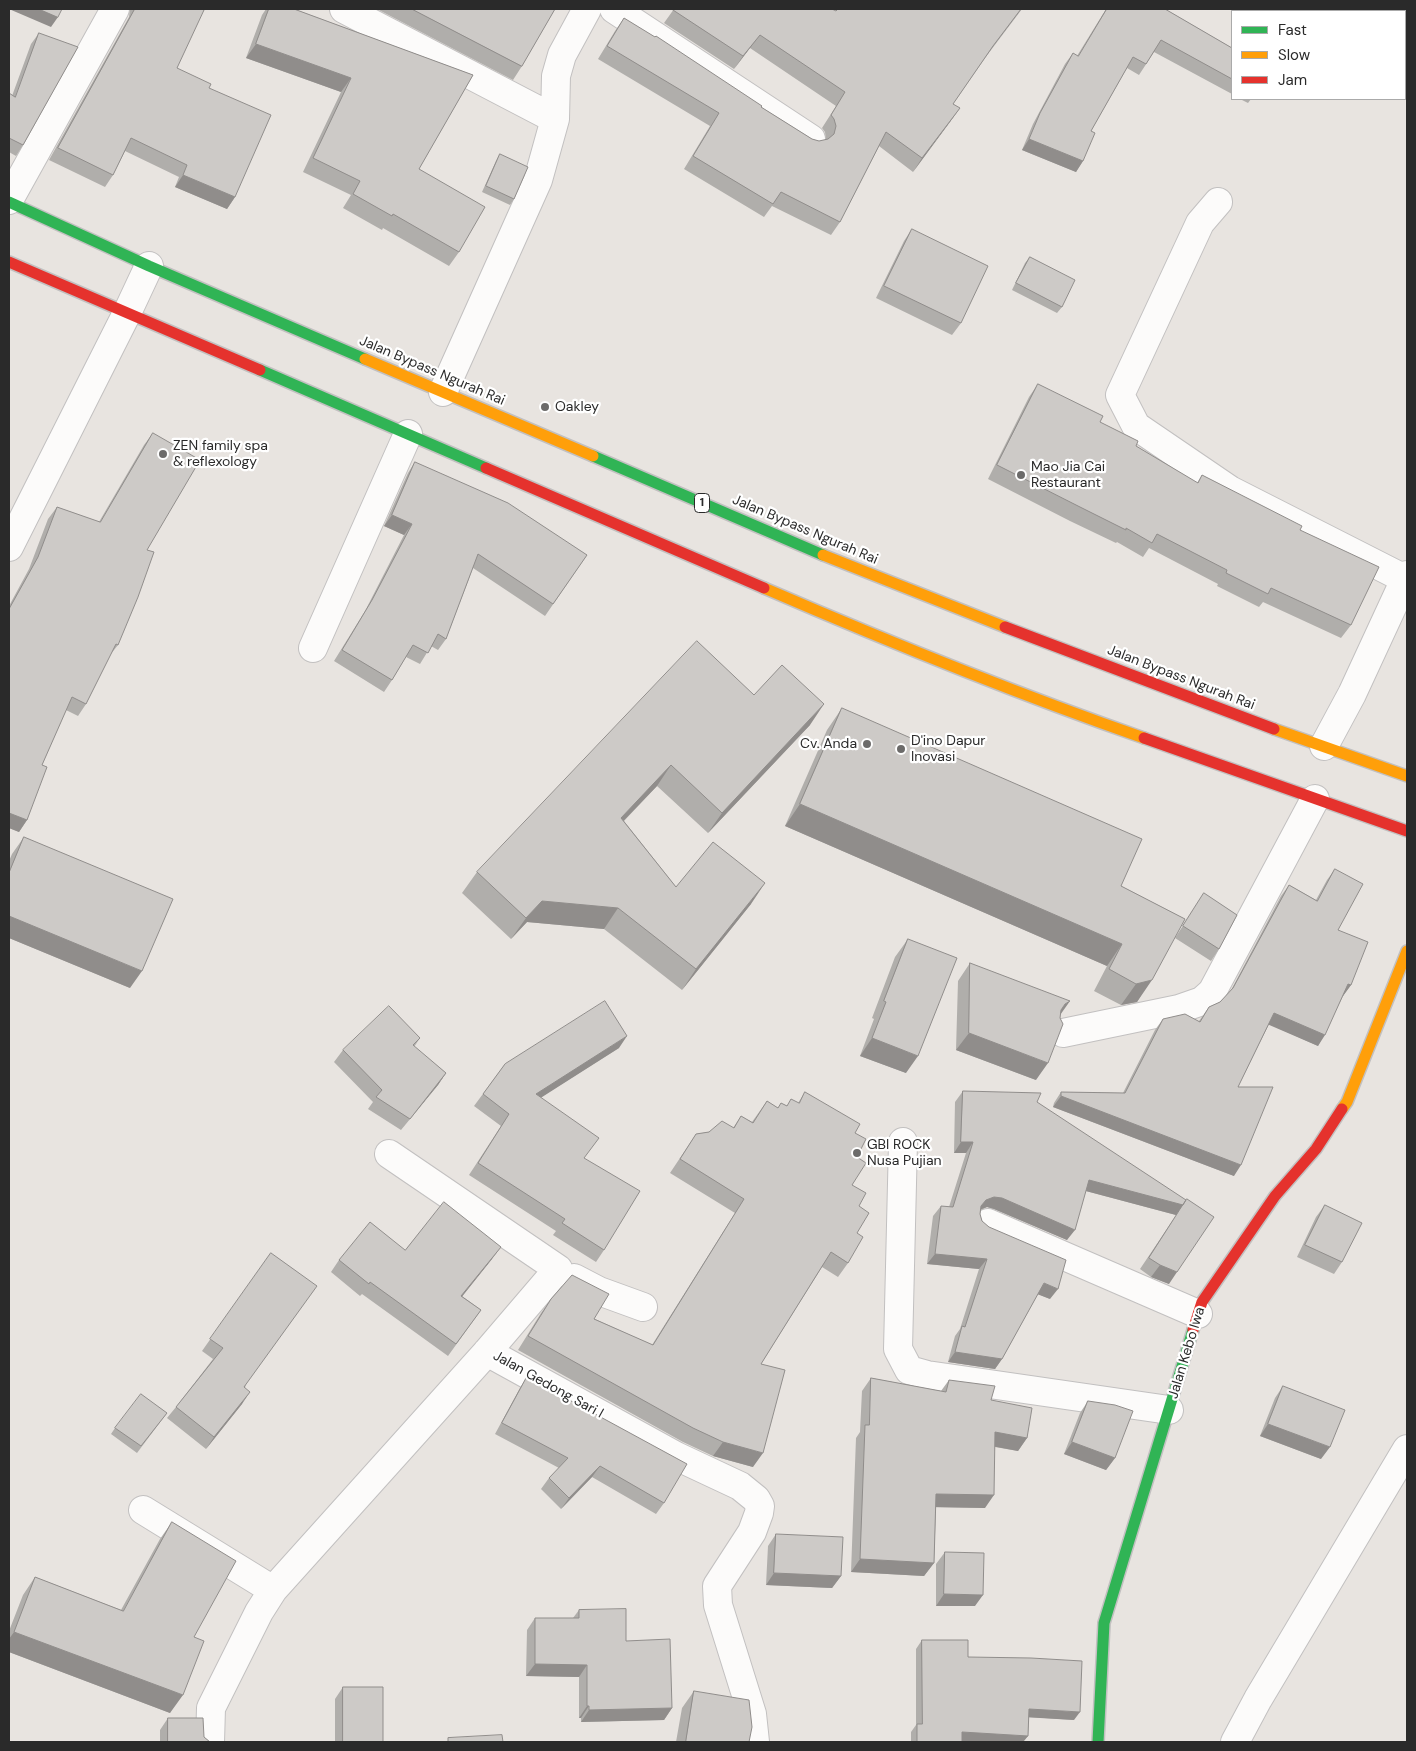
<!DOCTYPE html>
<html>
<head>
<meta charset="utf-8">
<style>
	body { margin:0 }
	#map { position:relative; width:1416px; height:1751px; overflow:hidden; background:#e8e4e0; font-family:"DM Sans",sans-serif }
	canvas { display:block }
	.frame { position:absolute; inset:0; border:10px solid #2a2a2a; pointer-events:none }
	.legend { position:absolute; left:1231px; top:10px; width:175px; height:90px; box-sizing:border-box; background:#fff; border:1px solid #aaa; margin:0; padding:6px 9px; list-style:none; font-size:15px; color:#2a2a2a }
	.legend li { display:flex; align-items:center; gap:10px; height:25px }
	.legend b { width:25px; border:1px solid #aaa }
</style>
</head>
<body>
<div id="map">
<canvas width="1416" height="1751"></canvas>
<div class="frame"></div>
<ul class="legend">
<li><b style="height:6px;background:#30b455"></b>Fast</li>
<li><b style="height:6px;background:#ff9f0a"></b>Slow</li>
<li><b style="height:6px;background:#e5322d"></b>Jam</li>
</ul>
</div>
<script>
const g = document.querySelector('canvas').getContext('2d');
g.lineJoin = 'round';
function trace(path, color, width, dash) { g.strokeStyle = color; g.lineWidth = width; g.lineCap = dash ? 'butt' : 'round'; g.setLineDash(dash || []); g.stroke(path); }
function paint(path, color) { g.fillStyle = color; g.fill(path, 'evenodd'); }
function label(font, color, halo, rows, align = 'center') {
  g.font = font + ' "DM Sans",sans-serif'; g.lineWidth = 4.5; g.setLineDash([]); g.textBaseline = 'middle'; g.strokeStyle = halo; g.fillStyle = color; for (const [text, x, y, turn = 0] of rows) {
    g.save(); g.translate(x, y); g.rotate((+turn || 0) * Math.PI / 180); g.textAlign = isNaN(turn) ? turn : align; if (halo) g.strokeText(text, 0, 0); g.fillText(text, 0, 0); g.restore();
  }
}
const street = new Path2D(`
	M344,9L555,119
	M614,9L811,139
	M9,200L115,9
	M1218,202L1200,223L1120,395L1136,426L1230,490L1405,579
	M443,392L538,180L555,119L556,76L562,55L587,9
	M9,547L127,313L149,266
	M313,648L408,434
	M1324,746L1352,694L1407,575
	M1063,1033L1179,1009L1202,1001L1212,992L1315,799
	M903,1142L898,1349L909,1370L927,1375L1169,1410
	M988,1223L1198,1314
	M574,1278L599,1291L643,1307
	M487,1352L676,1456L740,1486L756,1499L760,1506L759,1513L752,1532L717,1586L718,1605L752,1714L755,1742
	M143,1510L273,1590
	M210,1742L211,1708L259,1612L273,1590L487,1352L558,1269L389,1154
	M1235,1742L1258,1699L1407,1449`);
const fast = new Path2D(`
	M9,202L149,266L365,359
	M260,370L486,468
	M593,456L823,555
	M1098,1742L1104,1623L1193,1330`);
const slow = new Path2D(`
	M365,359L593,456
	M823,555L1005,627
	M764,588C889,642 1015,693 1144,738
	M1274,729L1407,776
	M1342,1109L1347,1102L1407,951`);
const jam = new Path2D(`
	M9,262L260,370
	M486,468L764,588
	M1005,627L1274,729
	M1144,738L1407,831
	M1193,1330L1202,1302L1275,1196L1316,1149L1342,1109`);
trace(street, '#c2c0c0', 30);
trace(fast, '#c2c0c0', 14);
trace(slow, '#c2c0c0', 14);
trace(jam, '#c2c0c0', 14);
trace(street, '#fcfbfa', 28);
trace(fast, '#30b455', 11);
trace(slow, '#ff9f0a', 11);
trace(jam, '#e5322d', 11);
paint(new Path2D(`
	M130,9H202L177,68L209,88L235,197L227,209L175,187L179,177L125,151L113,175L105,187L49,160L129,17Z
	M266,9H294L473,75L419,169L459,252L449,266L383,228L382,230L343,208L351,195L303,172L341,92L246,58L262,15Z
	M377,9H555L522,66L513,80Z
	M674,9L836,11L838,9H1022L985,58L953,104L960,108L913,172L879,146L840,222L831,235L772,206L764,217L684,169L710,126L598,59L615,31L624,18L761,107L812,139L819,141L826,140L825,132L822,128L836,106L750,48L734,69L664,23Z
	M1106,9H1165L1232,48V94L1154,52L1139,75L1127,68L1091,131L1083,161L1076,172L1022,150L1033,124L1065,64L1073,53L1077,56Z
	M39,33L23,145L16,156L9,152V93L12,96L31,44Z
	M1240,99H1251L1248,103Z
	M500,154L514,199L510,205L482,192L496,161Z
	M912,229L961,323L952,335L876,298L904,241Z
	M1030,257L1062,307L1057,313L1012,290L1025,263Z
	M1038,384L1100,422L1136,446L1197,483L1202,475L1300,530L1351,625L1341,638L1263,602L1259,607L1217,586L1218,584L1149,548L1143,557L1117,542L1116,543L1070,521L988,479L1029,397Z
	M153,433L147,550L118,645L110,655L86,704L78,716L66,710L42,765L27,820L19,832L9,828V606L29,569L48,519L57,507L99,522L144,445Z
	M415,462L587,555L545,616L473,568L446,639L438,650L431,646L420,664L406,657L392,680L384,692L334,661L365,611L404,535L384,526L408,473Z
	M754,695L810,725L708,833L657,786L624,821L676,887L751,904L682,990L604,929L527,922L511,939L462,893L477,872Z
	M842,708L1121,886L1185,919L1137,1002L1121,1005L1094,991L1107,966L785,826L827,730Z
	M24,837L130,988L9,938V861L12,854Z
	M1335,869L1338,930L1351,985L1343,996L1318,1046L1269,1024L1238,1087L1234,1176L1053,1107L1054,1103L1061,1092L1123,1093L1155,1030L1163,1019L1199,1021L1209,1007L1220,1002L1230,992L1281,896L1289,885L1316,900L1327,880Z
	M1204,893L1219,949L1211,961L1175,938Z
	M908,939L906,1073L860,1056L874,1019L872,1018L895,957Z
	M970,963L1036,1080L956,1050L958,981Z
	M420,1038L414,1047L446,1073L438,1085L401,1130L368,1109L373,1102L334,1062L343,1050Z
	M619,1048L541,1097L584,1158L604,1250L596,1262L553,1235L556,1231L469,1175L501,1126L474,1106L505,1064Z
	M963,1091L1037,1102L1183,1205L1176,1215L1086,1191L1067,1240L994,1209L987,1207L981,1210L980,1214L982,1221L1050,1299L1038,1294L1002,1359L995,1369L948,1362L955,1336L960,1329L979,1269L927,1264L933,1216L941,1206L949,1207L966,1153H954L955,1102Z
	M805,1092L855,1133L857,1157L852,1185L859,1206L857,1233L848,1263L838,1277L822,1267L761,1364L753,1467L713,1456L683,1442L518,1350L541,1313L551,1299L652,1345L735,1213L670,1173L696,1134L733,1128L741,1116L752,1122L767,1101L778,1108L781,1103L787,1106L791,1099L798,1103Z
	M1325,1205L1342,1262L1334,1274L1297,1257L1316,1217Z
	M1179,1211L1169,1284L1151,1277L1140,1269Z
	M405,1250L492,1259L462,1296L481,1310L448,1356L362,1294L360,1296L331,1272L339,1260Z
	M271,1253L242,1404L206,1449L167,1418L176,1407L213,1359L202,1351Z
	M527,1377L664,1503L656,1514L592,1477L561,1509L541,1489L549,1478L559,1468L495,1434L520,1388Z
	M871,1378L941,1391L949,1380L991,1400L1027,1438L1018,1451L995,1447L985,1508L936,1507L934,1563L924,1576L851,1572L856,1438L860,1432L862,1391Z
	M1283,1386L1321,1459L1260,1436L1275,1398Z
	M1088,1401L1115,1458L1106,1470L1064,1454L1080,1413Z
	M167,1413L137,1453L111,1434L115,1428Z
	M172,1522L194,1637L170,1713L9,1652V1631L23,1595L35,1577L121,1610L160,1539Z
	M776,1534L841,1576L832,1588L766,1585L768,1546Z
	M945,1552L975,1606H936V1564Z
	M579,1610L626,1641L672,1708L664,1720L581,1722V1718H579V1677L526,1676L527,1630L535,1618H573Z
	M922,1640L968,1657L1074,1720L1029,1717L1028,1736L1023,1742H979L962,1741V1742H911V1732L916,1725V1649Z
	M343,1687L383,1742H335V1699Z
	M694,1691L749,1742H676L682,1708Z
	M168,1718L204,1737L210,1742H160V1730Z`), '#b0aeab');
paint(new Path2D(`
	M9,9H39L58,17L51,27Z
	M760,35L750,48L734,69L743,56Z
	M256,44L351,78L341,92L246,58Z
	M960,108L950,122L913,172L922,158Z
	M1029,139L1083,161L1076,172L1022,150Z
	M183,175L235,197L227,209L175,187Z
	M392,515L412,524L404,535L384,526Z
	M824,704L810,725L708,833L722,813Z
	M671,765L657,786L607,838L621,818Z
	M800,804L1122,944L1107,966L785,826Z
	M9,813L27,820L19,832L9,828Z
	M765,883L751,904L682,990L696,969Z
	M542,901L618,908L604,929L527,922L511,939L526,918Z
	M9,916L142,971L130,988L9,938Z
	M1152,980L1137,1002L1121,1005L1136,984Z
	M1348,984L1351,985L1343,996L1340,995Z
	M1070,1001L1058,1018L1052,1022L1065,1004Z
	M1274,1013L1325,1035L1318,1046L1267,1024Z
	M969,1033L1048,1063L1036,1080L956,1050Z
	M627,1036L619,1048L528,1106L536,1094Z
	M872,1038L918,1056L906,1073L860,1056Z
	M446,1073L438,1085L401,1130L410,1119Z
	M1061,1096L1241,1165L1234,1176L1053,1107Z
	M961,1142H973L966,1153H954Z
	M1089,1180L1183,1205L1176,1215L1082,1190Z
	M994,1197L1002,1198L1075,1230L1067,1240L994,1209L987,1207L979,1210L981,1206L986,1200Z
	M501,1247L492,1259L453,1308L461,1296Z
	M935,1254L987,1259L979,1269L927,1264Z
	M1160,1265L1177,1272L1169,1284L1151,1277Z
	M1044,1283L1058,1289L1050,1299L1037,1294Z
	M955,1352L1002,1359L995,1369L948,1362Z
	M250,1392L242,1404L206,1449L214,1437Z
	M1268,1424L1330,1447L1321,1459L1260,1436Z
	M995,1432L1027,1438L1018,1451L986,1445Z
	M723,1442L763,1453L753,1467L713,1456Z
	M1072,1442L1115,1458L1106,1470L1064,1454Z
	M600,1466L592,1477L561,1509L569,1498Z
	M936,1494L994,1495L985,1508L927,1507Z
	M860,1559L934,1563L924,1576L851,1572Z
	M774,1573L841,1576L832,1588L766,1585Z
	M944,1594L983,1595L975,1606H936Z
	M14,1632L183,1695L170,1713L9,1652V1639Z
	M535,1664L587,1665L579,1677L526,1676Z
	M587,1706H589L581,1718H579Z
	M672,1708L664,1720L581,1722L589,1710Z
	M1029,1709L1080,1712L1074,1720L1023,1717Z
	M962,1732L1028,1736L1023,1742H979L956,1741Z`), '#908d8b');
const building = new Path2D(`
	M39,9H62L58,17Z
	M135,9H202L204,10L177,68L211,84L209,88L271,115L235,197L183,175L187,165L131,138L113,175L58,148Z
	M269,9H294L473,75L419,169L485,207L459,252L393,214L392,216L353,194L360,181L313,158L351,78L256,44Z
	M412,9H555L522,66Z
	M674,9H832L836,11L838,9H1021L993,46L953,104L960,108L922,158L886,132L840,222L781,192L773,204L693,156L719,113L607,46L624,18L655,37L656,36L762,106L761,107L812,139L819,141L828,139L834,134L836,126L834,119L831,115L845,92L760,35L743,56L673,10Z
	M1107,9H1165L1232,48V79L1161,40L1146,64L1133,57L1091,131L1095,133L1083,161L1029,139L1040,113L1073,53L1078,56Z
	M39,33L78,47L23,145L9,138V93L15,97Z
	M500,154L528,167L514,199L486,186Z
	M912,229L988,266L961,323L884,286Z
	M1030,257L1075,280L1062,307L1016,283Z
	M1038,384L1103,416L1100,422L1138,441L1136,446L1198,483L1202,475L1302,526L1300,530L1379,567L1351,625L1271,588L1268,594L1226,573L1227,570L1157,534L1152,543L1126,528V530L1080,507L997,465Z
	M153,433L200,460L147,550L154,552L138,597L118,645L116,644L86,704L72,697L42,765L47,767L27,820L9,813V609L38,557L57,507L100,522Z
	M415,462L508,503L587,555L553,604L478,554L446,639L438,634L428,653L413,645L392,680L342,650L372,600L412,524L392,515Z
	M697,641L754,695L782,665L824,704L722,813L671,765L621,818L676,887L713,842L765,883L696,969L618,908L542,901L526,918L477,872Z
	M842,708L1142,839L1121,886L1185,919L1152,980L1136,984L1109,969L1122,944L800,804Z
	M24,837L173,899L142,971L9,916V873Z
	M1335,869L1363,884L1338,930L1368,942L1351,985L1348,984L1325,1035L1274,1013L1238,1087H1273L1241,1165L1061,1096V1092L1125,1093L1163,1019L1185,1014L1200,1022L1209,1007L1220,1002L1233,988L1289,885L1317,901Z
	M1204,893L1237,915L1219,949L1183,926Z
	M908,939L957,958L918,1056L872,1038L886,1002L884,1001Z
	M970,963L1070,1001L1065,1004L1061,1010L1060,1018L1063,1024L1048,1063L969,1033Z
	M605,1001L627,1036L536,1094L599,1138L584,1158L640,1191L604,1250L562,1223L565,1219L478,1163L509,1114L483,1094L505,1064Z
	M389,1006L420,1038L413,1045L446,1073L410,1119L376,1097L382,1090L343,1050Z
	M963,1091L1041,1093L1037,1102L1186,1200L1183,1205L1089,1180L1075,1230L1002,1198L994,1197L986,1200L981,1206L980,1214L982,1221L989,1227L1066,1260L1058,1289L1044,1283L1002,1359L955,1352L962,1326L965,1327L987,1259L935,1254L941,1206L953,1207L973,1142H961Z
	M805,1092L860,1124L855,1133L866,1139L857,1157L866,1163L852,1185L866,1193L859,1206L869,1213L857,1233L863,1237L848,1263L831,1252L761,1364L785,1370L763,1453L723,1442L693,1428L528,1336L551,1299L572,1275L609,1294L594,1319L653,1345L744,1199L680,1159L696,1134L709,1132L722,1121L734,1128L741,1116L753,1123L767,1101L778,1108L781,1103L787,1106L791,1099L799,1103Z
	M1187,1199L1214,1217L1177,1272L1160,1265L1149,1258Z
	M444,1202L501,1247L461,1296L481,1310L456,1344L370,1282L369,1284L339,1260L370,1222L405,1250Z
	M1325,1205L1362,1223L1342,1262L1305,1245Z
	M271,1253L317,1286L244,1387L250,1392L214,1437L176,1407L223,1348L210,1339Z
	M527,1377L687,1464L664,1503L600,1466L569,1498L549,1478L568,1458L502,1423Z
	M871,1378L946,1392L949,1380L995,1386L991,1400L1032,1408L1027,1438L995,1432L994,1495L936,1494L934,1563L860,1559L865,1425H869Z
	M1283,1386L1345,1410L1330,1447L1268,1424Z
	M141,1394L167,1413L141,1446L115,1428Z
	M1088,1401L1115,1405L1133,1411L1115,1458L1072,1442Z
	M172,1522L236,1561L194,1637L204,1641L183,1695L14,1632L35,1577L123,1611Z
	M776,1534L843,1537L841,1576L774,1573Z
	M945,1552L984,1553L983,1595L944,1594Z
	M626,1609V1641L670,1639L672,1708L589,1710V1706H587V1665L535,1664V1618H579V1610Z
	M922,1640H968V1657L1031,1658L1082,1661L1080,1712L1029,1709L1028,1736L962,1732V1742H917V1724H922Z
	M343,1687H383V1742H343Z
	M694,1691L749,1700L752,1727L749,1742H686Z
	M168,1718H203L204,1737L210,1742H168Z
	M502,1735L503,1742H448V1738Z`);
paint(building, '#cdcac7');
trace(building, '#908d8b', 1);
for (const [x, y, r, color] of [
	[545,407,5,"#6c6b6a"],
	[163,454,5,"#6c6b6a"],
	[1021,475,5,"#6c6b6a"],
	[867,744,5,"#6c6b6a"],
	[901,749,5,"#6c6b6a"],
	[857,1153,5,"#6c6b6a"]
]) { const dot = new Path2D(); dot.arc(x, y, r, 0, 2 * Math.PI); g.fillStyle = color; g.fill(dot); trace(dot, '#fff', 2); }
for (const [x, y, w] of [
	[702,503,15]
]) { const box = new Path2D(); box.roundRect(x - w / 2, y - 9.5, w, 19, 4); g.fillStyle = '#fff'; g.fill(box); trace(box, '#2a2a2a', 1); }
label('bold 12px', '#2a2a2a', null, [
	["1",702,503]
]);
label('14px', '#2a2a2a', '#fff', [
	["Jalan Bypass Ngurah Rai",432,371,23],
	["Jalan Bypass Ngurah Rai",805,530,23],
	["Jalan Bypass Ngurah Rai",1181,678,21],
	["Jalan Kebo Iwa",1187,1353,-73],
	["Jalan Gedong Sari I",548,1385,29]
]);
label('14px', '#2a2a2a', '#fff', [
	["Oakley",555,407],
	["ZEN family spa",173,446],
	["& reflexology",173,462],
	["Mao Jia Cai",1031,467],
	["Restaurant",1031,483],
	["D'ino Dapur",911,741],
	["Inovasi",911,757],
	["Cv. Anda",857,744,"right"],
	["GBI ROCK",867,1145],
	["Nusa Pujian",867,1161]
], 'left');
</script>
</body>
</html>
